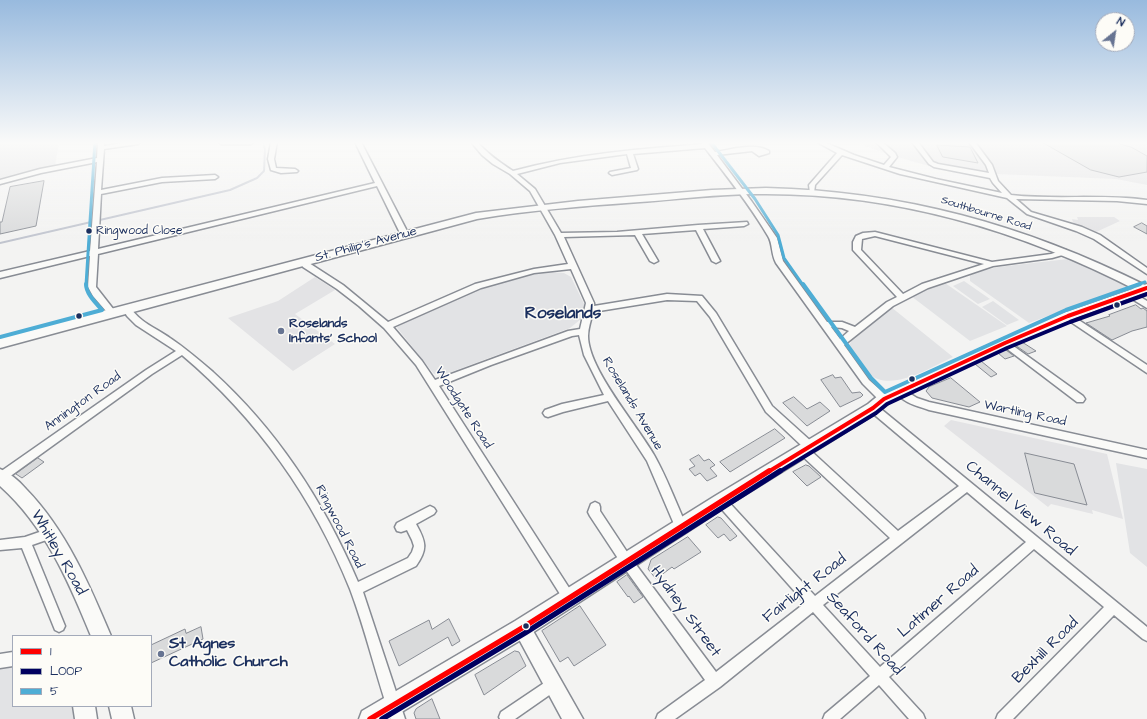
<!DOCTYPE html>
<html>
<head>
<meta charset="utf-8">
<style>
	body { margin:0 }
	#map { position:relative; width:1147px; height:719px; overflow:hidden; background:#f3f3f2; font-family:"Architects Daughter",sans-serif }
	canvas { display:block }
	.legend { position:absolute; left:12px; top:635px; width:140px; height:72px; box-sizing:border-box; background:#fdfcf7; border:1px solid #a3aaba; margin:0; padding:5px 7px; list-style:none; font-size:12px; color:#1b2f5e }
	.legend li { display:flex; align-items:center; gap:8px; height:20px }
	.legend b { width:20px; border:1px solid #a3aaba }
	.north { position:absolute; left:1095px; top:12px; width:40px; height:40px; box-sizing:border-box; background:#fdfcf7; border:1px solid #a3aaba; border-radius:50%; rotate:30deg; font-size:11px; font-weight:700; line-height:16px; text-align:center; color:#1b2f5e }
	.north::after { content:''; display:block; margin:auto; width:14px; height:18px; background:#677492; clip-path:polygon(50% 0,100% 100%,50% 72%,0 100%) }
</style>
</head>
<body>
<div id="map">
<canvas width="1147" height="719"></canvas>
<ul class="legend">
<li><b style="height:5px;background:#f00"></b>1</li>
<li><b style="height:5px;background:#000060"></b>LOOP</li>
<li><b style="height:5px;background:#4eadd5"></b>5</li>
</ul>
<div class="north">N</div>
</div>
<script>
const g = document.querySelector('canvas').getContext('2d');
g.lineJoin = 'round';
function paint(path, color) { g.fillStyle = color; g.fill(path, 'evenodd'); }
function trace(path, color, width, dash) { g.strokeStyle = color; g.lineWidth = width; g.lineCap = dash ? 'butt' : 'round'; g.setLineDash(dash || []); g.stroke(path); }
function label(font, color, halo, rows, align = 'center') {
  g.font = font + ' "Architects Daughter",sans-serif'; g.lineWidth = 3; g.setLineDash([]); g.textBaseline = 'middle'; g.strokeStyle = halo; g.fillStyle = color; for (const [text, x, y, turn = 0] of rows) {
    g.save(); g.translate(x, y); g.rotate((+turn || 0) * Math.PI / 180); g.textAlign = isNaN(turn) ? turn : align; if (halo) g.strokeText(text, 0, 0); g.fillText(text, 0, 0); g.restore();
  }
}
paint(new Path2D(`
	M0,142H59L55,166L26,172L0,180Z
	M855,142H1147V185L1116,179L996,174L999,180L990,179L929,166L897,157V154L894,151L884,153Z
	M1077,217H1114L1120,221L1094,233L1074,225L1072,219L1078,220Z
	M315,277L335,290L295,314L335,344L293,371L228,318L278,301Z
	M951,420L1107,454L1123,519L1092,510L1093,514L1051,504L1048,507L944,426Z`), '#e3e3e5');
paint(new Path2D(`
	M1068,259L1076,261L1121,281L1126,284V287L1029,323L970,281V274L998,267Z
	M547,272L564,273L571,277L585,306L581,319L570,328L443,375L434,374L398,329L397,327L403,323C448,300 496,279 547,272Z
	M964,281L990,299L978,304L953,286Z
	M945,283L1007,326L970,341L911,296Z
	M993,301L1019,320L1007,325L982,307Z
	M891,307L953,357C931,367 892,393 869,374C861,367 855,356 848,347L853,338Z
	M309,331L325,343L313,350L298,338Z
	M1116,463L1147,469V567L1130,553Z
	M13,664V706H76L78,719H0V666Z`), '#e2e3e5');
trace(new Path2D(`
	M0,243L230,190L257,178L264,171L265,150L263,142`), '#c0c4ce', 2);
const building = new Path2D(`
	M1042,142H1116L1123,145L1131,147L1147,156V172L1119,177L1091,170Z
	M937,145L970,147L978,163L943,157Z
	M44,181L36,226L0,234V222H2L10,187Z
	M1142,223L1147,226V234L1134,227Z
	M1136,305L1141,309L1143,308L1147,311V327L1132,331L1112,340L1086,323L1110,316L1109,315Z
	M1022,342L1036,351L1028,354L1015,345Z
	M1006,350L1014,356L1005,359L998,353Z
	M981,361L997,374L991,377L975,364Z
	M833,375L835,378L841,377L852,393L860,392L863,395L861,397L840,407L821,380Z
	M951,378L980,402L969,407L932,398L926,391L929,387Z
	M794,397L807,409L820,402L830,411L807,426L783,403Z
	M775,429L785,438L730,472L720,462Z
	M1025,453L1074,464L1087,505L1035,493Z
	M699,455L704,461L709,459L715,465L710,468L717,476L707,481L700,473L695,476L689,469L695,466L690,460Z
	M38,458L44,462L22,478L16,474Z
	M806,465L809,466L821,477L807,486L793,472Z
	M718,517L721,518L737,536L730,541L724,534L718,538L706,525Z
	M688,537L701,552L674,569L672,567L656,579L648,569L651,560Z
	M627,575L643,597L634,603L629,596L628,597L617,582Z
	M580,606L606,645L574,666L568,657L560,662L542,631Z
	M449,619L460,641L452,646L448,637L399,666L389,641L429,620L432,629Z
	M201,627L203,639L151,663V645L185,629L186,633Z
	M515,651L519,652L526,666L484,695L475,675Z
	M432,699L440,719H416L414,713L416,709Z`);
paint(building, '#d9dadb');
trace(building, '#888c94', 1);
const street = new Path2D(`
	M98,142H104V146L129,142H141L138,144L104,149L101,190L162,178L215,175L218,177L215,179L162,182L101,194L98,249L375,183L355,142H361L409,235L405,237L401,235L377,186L98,254L96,287L114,310V314L110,317L107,316L106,311L93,296L88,287L90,256L0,278V272L90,251L97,162L41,173L0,184V180L40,169L97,158Z
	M218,142H254L251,144H221Z
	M271,142H277L274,159L276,168L295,169L298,171L297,172L281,173L271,170L268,159Z
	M471,142H477C488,154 499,162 513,171C575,154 639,149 703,144L701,142H707L715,152C731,150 754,142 769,151V153L759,156L752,151L717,155L752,202L777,238L783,261L827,322H842L855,327L887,302L897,297L853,250V242L856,236L863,233L875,232L992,262L1051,254L1063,250H1066V254L1052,258L993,266L928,288L893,306L844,345L869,380L887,396L889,399L887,402H881L863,384L776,263C771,254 773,244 768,236C750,205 726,175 705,148L633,154L638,169L637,170L612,175L609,173L610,172L631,168L627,154L560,163L517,174L535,189L561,233L617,232L698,225L747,222L748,224L744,226L703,229L720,261L716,263L712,261L696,230L642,234L658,261L654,263L650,261L635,235L564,237L594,303V306L667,294L702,296L716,313L772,406L813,443L814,446L813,449L810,450L898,531L959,486L870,411L868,408L870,405H876L1147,627V641L1143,639L1114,615L1013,719H996L998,714L1104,607L1034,549L889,677L923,714L925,719H909L879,685L840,719H823L825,714L870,676L813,612L720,687L675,719H656L658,714L705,680L623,566L590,516L588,512L591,504L595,502L599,504L600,507V511L631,558L716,672L805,603L717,504L716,501L717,498L721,496L725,498L815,596L890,538L799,453L798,450L799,447L802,446L766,412L710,317L697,301L667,300L593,312C591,320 588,328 588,336C588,369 637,425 654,455C667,478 676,503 687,527L685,531L681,532L677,531L647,461L608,401L563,412L548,417L545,416L543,413L545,410L562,404L604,395L584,355L579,335L572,336L491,365L439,386L573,594L575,598L573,602L569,604L565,602L416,365L384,328L359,306L337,289L303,267L300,262L301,260H307L309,263L343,285L388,322L475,284L534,269L568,264L555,235L530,191L510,174L493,164L482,155ZM875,236L984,264L922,284L903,294L861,250L862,239ZM571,269L586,303L580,329L568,331L435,380L422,361L393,327L481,288L534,273ZM831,327L842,328L849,331L840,339ZM967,492L1026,542L880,667L823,605Z
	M817,142H824L854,155L884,165L891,157L876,142H882L895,153L897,157L889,167L936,179L1002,193L993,183L990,178L934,167L929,164L912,142H918L933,162L938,164L989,173L986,165L969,142H975L992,165L998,181L1011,195C1056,200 1102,194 1147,200V204L1117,201L1016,199L1031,212L1082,227L1100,235L1147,268V274L1094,239L1076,231L1027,214L1007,198L900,174L842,155L815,185L814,193H810L809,185L837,153Z
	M1130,291L1147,301V308L1127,296L1126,294Z
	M127,306L130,307C139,322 156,328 170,338C185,348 199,360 213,372C277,430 324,502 358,582L408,558L412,552L414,546L412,540L407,530L401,532L397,531L395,527L397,523L426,508L430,506L434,508L436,511L434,514L416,524C426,542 428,549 416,566L363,592L405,719H391C376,676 366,631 350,589C314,499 257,418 182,355L152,374L5,480L0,481V472L146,370L176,351L136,325L127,316L123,309Z
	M1068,313L1147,365V373L1065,318L1064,316L1065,314Z
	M1005,340L1083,396L1085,399L1083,402H1077L1002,345L1001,343Z
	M901,388L917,398L929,402L1147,450V458L929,410C918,406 903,403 896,392L898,389Z
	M51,528L55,529L57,533L55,537L32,545L65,626L63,630L59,632L55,630L22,548L0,550V540L25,537Z
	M13,652V666L0,668V654Z
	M553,677L558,679L560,684L558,689L515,719H500L499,717L501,712Z`);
const secondary = new Path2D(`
	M766,188C902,191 1025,225 1147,286V292H1140C1023,231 899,194 766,194C724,193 682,199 640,202C585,206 531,210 477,219L0,348V338L476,213L578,201L712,190Z
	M522,619L528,622L583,719H562L513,628L516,622Z`);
const primary = new Path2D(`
	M1147,284V292L1073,319L1010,346L889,403L878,412L727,506L529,635L390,719H359L362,711L515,621L715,496L868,404L879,395L1000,340L1063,313Z
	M0,469C10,473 19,481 26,489C66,530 89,584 111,636H91C69,582 45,526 0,486Z
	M73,706H95L97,719H75Z
	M109,706H131L134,719H112Z`);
trace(street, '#888c94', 3);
trace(secondary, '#888c94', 3);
trace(primary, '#888c94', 3);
paint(street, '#fafaf8');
paint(secondary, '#fafaf8');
paint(primary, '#fafaf8');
trace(new Path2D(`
	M768,472L873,408L884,399L1005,343L1068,316L1147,288`), '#f00', 4);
trace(new Path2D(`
	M370,719L522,628L769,471`), '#f00', 5.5);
trace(new Path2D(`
	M779,472L876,413L887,404L1007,348L1070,322L1147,294`), '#000060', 4);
trace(new Path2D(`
	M382,719L525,633L780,471`), '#000060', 5.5);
trace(new Path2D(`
	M711,142L755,199L778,235L784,258L803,285
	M86,285L95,142
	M1137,285L1145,282`), '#4eadd5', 3);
trace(new Path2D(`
	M803,284L871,378L885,392L1066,310L1140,284
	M0,337L102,310C96,303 86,294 86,284`), '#4eadd5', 4);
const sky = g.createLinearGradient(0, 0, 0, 242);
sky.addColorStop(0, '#98bade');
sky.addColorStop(0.59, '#fafaf9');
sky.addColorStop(1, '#fafaf900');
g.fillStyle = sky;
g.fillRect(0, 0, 1147, 242);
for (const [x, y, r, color] of [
	[89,231,3.5,"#1b2f5e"],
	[1117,305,3.5,"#1b2f5e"],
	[79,316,3.5,"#1b2f5e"],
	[281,331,4,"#677492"],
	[912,379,3.5,"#1b2f5e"],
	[526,626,3.5,"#1b2f5e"],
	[161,654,4,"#677492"]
]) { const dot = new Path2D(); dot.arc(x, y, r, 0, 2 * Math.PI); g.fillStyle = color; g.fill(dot); trace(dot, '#fdfcf7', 1.5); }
label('11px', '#1b2f5e', '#fdfcf7', [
	["Southbourne Road",986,214,17]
]);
label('12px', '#1b2f5e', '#fdfcf7', [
	["Ringwood Close",96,231]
], 'left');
label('13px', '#1b2f5e', '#fdfcf7', [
	["St. Philip's Avenue",366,245,-15],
	["Annington Road",83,402,-36],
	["Roselands Avenue",632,404,59],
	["Woodgate Road",463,408,57],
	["Wartling Road",1025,414,12],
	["Ringwood Road",339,527,63]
]);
label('bold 13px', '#1b2f5e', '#fdfcf7', [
	["Roselands",289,324],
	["Infants' School",289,339]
], 'left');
label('16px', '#1b2f5e', '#fdfcf7', [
	["Channel View Road",1020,509,40],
	["Whitley Road",58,553,60],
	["Fairlight Road",805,589,-38],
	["Latimer Road",939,602,-41],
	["Hydney Street",685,612,54],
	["Seaford Road",864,634,48],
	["Bexhill Road",1046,651,-45]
]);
label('bold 16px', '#1b2f5e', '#fdfcf7', [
	["St Agnes",169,645],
	["Catholic Church",169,663]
], 'left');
label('bold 17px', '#1b2f5e', '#fdfcf7', [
	["Roselands",563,314]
]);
</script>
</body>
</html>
